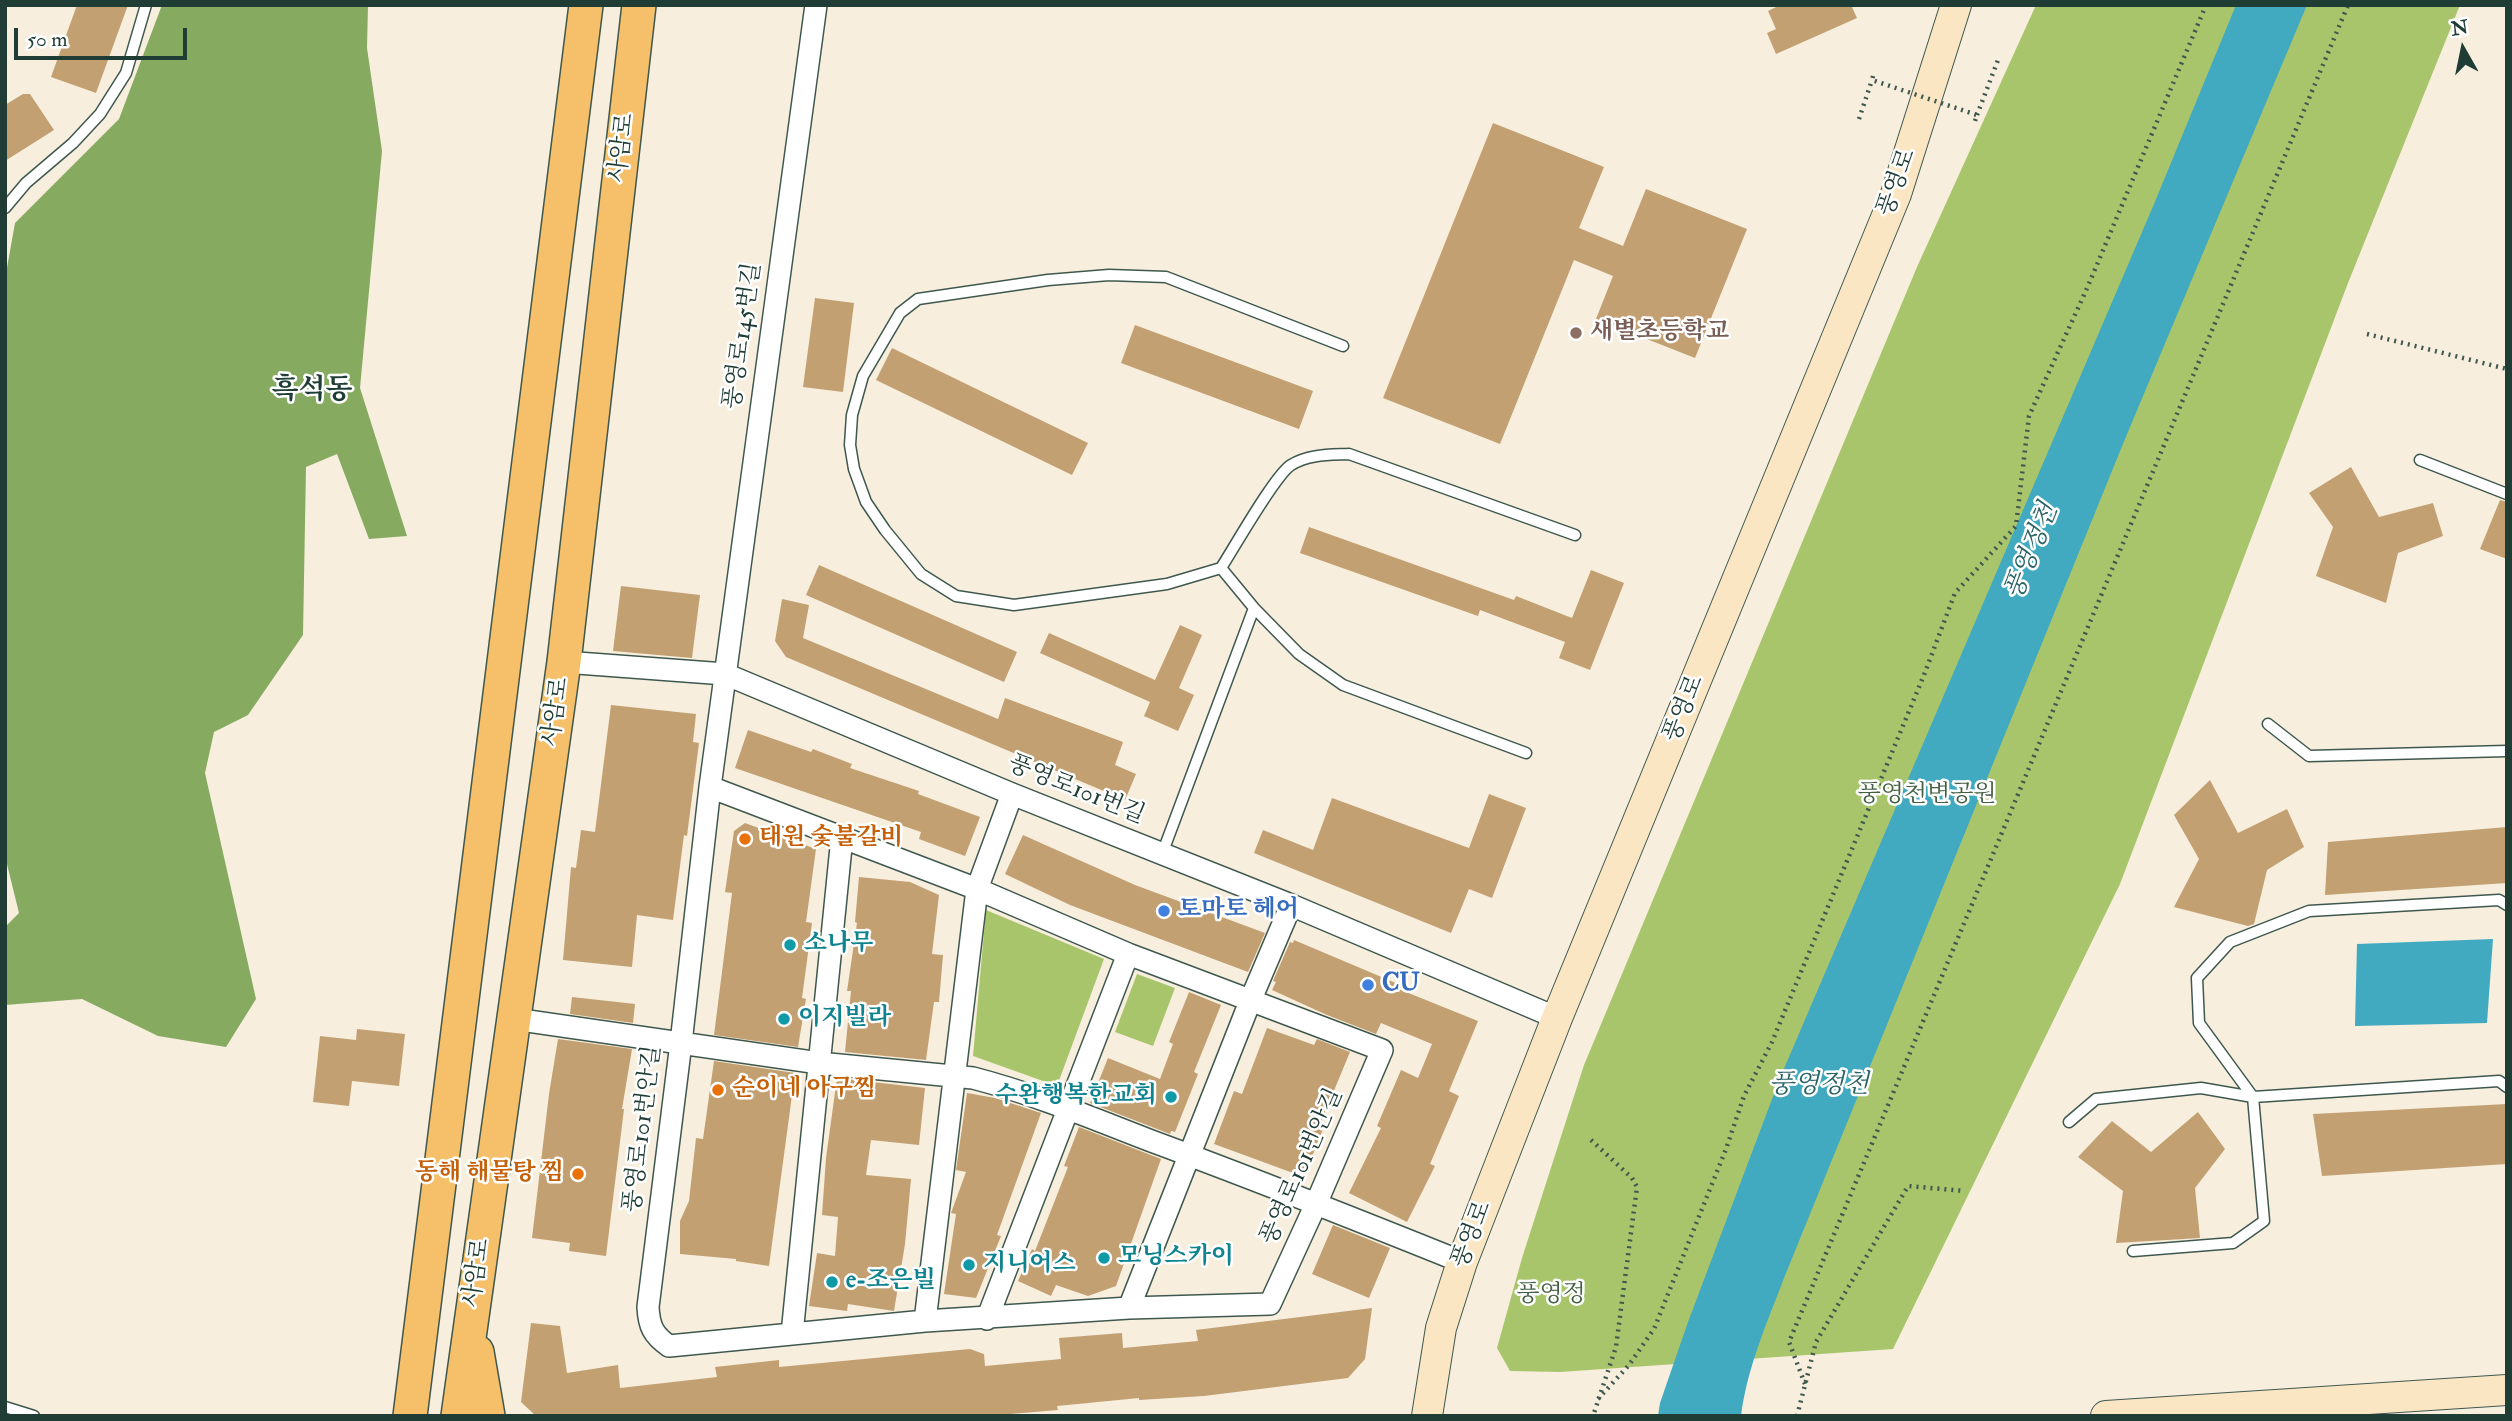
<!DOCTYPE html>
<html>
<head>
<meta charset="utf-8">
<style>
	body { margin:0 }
	#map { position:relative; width:2512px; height:1421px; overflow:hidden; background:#f7eede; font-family:"IM FELL Double Pica",serif }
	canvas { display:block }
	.frame { position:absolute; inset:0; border:7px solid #1f3d34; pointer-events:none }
	.north { position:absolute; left:2428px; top:14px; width:70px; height:70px; -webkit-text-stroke:5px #fff; paint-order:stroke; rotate:351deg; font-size:19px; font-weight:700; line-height:28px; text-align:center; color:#1f3d34 }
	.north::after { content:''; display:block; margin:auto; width:24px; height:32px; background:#1f3d34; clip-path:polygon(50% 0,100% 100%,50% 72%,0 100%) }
	.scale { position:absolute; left:14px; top:28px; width:173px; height:32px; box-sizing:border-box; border:4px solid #1f3d34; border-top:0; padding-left:9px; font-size:21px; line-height:24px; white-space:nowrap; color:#1f3d34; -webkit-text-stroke:5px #fff; paint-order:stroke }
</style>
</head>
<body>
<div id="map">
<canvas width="2512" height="1421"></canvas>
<div class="frame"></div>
<div class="north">N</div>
<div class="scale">50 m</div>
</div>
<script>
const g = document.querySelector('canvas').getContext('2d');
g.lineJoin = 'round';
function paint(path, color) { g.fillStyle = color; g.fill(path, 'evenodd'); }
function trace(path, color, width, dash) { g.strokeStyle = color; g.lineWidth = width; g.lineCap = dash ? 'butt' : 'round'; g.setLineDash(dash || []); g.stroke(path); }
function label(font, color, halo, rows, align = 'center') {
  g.font = font + ' "IM FELL Double Pica","Noto Serif KR",serif'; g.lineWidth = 5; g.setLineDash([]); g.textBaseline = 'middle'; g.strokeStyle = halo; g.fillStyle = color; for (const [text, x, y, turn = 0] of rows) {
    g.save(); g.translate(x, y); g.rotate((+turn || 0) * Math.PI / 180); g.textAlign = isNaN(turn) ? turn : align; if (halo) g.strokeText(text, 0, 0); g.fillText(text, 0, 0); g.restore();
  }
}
paint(new Path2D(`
	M2036,5H2460L2348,283L2120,884L1893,1349L1560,1372L1510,1371L1497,1348L1522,1258L1584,1065L1917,267Z
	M986,910L1104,959L1057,1086L973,1056Z
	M1137,974L1175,988L1153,1046L1115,1032Z`), '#a9c56c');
paint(new Path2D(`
	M162,5H368L367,48L382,151L360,388L407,536L369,539L337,454L306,467L303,635L248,715L214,732L205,773L256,999L226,1047L158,1036L82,999L5,1005V927L19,913L5,856V279L15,223L119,119Z`), '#86aa60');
paint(new Path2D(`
	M2236,5H2307L2125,439L1784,1278C1767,1323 1747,1368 1741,1416H1658L1660,1403L1688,1322L1780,1078L2154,204Z
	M2493,939L2487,1023L2355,1026L2357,944Z`), '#41aac0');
paint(new Path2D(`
	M77,5H128L96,93L51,77Z
	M1780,5H1851L1857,18L1776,54L1767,33L1776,29L1768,11Z
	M23,94H30L54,130L5,161V105Z
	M1493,123L1604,167L1579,228L1623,246L1646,189L1747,229L1695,358L1596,319L1613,276L1574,260L1500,444L1383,398Z
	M815,298L854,303L843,392L803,387Z
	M1135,325L1313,391L1299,429L1121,363Z
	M892,348L1088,443L1072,475L876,380Z
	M2351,467L2379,517L2433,503L2443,536L2398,553L2386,603L2316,576L2333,527L2309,493Z
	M2500,500L2507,502V559L2480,549Z
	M1309,527L1514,600L1516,596L1572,618L1591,570L1624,583L1590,670L1559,658L1565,642L1480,610L1478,616L1300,553Z
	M819,565L1017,652L1004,682L806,595Z
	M621,586L700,595L692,658L613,651Z
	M782,599L809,605L803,638L998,719L1005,698L1123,742L1115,765L1136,774L1125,800L786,657L775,641Z
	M1180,625L1202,635L1179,688L1194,695L1178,731L1144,716L1150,702L1040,653L1049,633L1155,680Z
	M611,705L696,714L693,742L699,743L687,836L684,835L673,920L637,915L632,967L563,960L571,867L576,868L581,830L595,832Z
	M748,730L811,752L813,749L852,764L850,768L919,791L918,794L980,817L965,856L919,839L921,832L735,768Z
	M2210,780L2238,833L2287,809L2304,847L2267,870L2254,924L2248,926L2174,907L2199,859L2174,815Z
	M1489,794L1526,808L1492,898L1469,889L1451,933L1254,853L1263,830L1313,850L1332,798L1469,848Z
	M745,823L816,849L806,922L812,923L802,998L806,999L798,1047L714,1035L732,893L725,892L734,831Z
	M2507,827V883L2325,895L2328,842Z
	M1023,835L1135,885L1265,933L1248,972L1070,905L1005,874Z
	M859,877L910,882L939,895L932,954L943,955L939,1002H934L926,1060L845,1052L851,991H847L857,923L855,922Z
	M1294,940L1398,984L1396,988L1478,1021L1449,1091L1459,1096L1430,1164L1435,1166L1407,1222L1349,1193L1381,1128L1377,1126L1401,1070L1418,1078L1432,1044L1381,1023L1376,1034L1327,1015L1272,990L1276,982L1273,981L1290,942L1293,943Z
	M1189,992L1221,1005L1194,1072L1198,1074L1175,1132L1171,1131L1170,1134L1090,1103L1108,1058L1160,1079L1173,1044L1169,1042Z
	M572,997L635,1004L633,1023L570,1014Z
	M1267,1028L1314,1045L1317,1039L1350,1052L1321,1122L1325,1124L1304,1177L1214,1144L1234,1091L1242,1094Z
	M357,1029L405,1034L399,1086L352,1081L349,1106L313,1102L320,1036L356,1040Z
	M558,1039L632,1049L622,1109H624L606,1256L569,1251L570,1243L532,1238L549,1094Z
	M714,1061L795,1073L769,1266L736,1261V1259L680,1254V1221L689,1201L696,1138L703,1139Z
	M837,1078L925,1088L919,1145L871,1140L866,1175L911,1179L905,1244L894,1311L848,1304L847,1311L809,1306L817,1253L835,1256L838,1217L822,1215L826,1158Z
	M967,1093L995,1098L1041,1113L997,1235L1001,1236L976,1298L944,1294L956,1214L951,1213L966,1172L956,1170Z
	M2507,1104V1164L2322,1176L2313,1114Z
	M2198,1112L2225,1149L2195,1188L2200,1238L2116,1243L2123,1191L2078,1157L2112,1121L2151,1152Z
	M1079,1127L1161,1159L1116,1286L1088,1296L1056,1285L1051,1296L1018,1281L1032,1249L1035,1251L1068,1167L1064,1166Z
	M1333,1225L1390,1248L1369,1298L1312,1274Z
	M1372,1308L1365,1359L1348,1378L1204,1396L1139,1400V1398L1057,1406L1058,1410L987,1416H536L521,1402L531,1323L560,1326L567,1373L618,1365L620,1388L717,1377L715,1367L779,1360V1367L970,1349L984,1354L985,1366L1061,1359L1059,1338L1122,1333L1123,1348L1198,1341L1196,1330Z`), '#c2a071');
const lane = new Path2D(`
	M5,208L26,183L73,143L100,114L126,73L146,5
	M1343,346L1166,277L1109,275L1048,280L918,299L900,313L863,376L852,415L850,445L854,469L866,502L885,530L921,574L956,596L1014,605L1167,584L1221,568C1234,548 1275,475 1291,465C1309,454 1330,455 1349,454L1575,535
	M2420,460L2507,494
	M1221,568L1254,608L1299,654L1343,685L1526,753
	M2268,724L2309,756L2507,751
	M1162,854L1254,608
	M2253,1097L2199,1023L2197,978L2230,942L2309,911L2499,900L2507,905
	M2069,1122L2096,1099L2201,1088L2253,1097
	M2133,1251L2233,1243L2264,1221L2253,1097L2499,1081L2507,1087
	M5,1407L34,1416`);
const street = new Path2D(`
	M564,662L725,674L1012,794L1291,905L1557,1018
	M710,787L977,889L1128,954L1382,1050L1316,1204L1270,1304L1129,1308L925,1321L669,1346C653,1335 649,1326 648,1307L681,1043L710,787L816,5
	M514,1019L819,1063L973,1078C1035,1094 1094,1119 1154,1142C1257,1180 1360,1221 1462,1262
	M1129,1308L1251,999L1291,905
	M987,1319L1128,954
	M925,1321L977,889L1012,794
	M792,1334L842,837`);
const secondary = new Path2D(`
	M1427,1416L1441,1328L1462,1262L1557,1018L1896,194L1956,5
	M2106,1416L2507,1390`);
const primary = new Path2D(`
	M477,1352L488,1416
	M410,1416L586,5
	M458,1416L564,662L639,5`);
trace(lane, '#3f584e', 13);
trace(street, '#3f584e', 24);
trace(secondary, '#3f584e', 32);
trace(primary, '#3f584e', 36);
trace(new Path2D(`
	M1977,115L1998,60
	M1859,119L1872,80
	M2367,334L2507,369
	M1591,1140L1632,1178L1637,1187L1616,1347L1593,1416
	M1805,1384L1789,1342L2348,5
	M1598,1399L1629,1365L1654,1329L1726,1149L1744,1096L1772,1042L1924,675L1955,593L2016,526L2029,416L2088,286L2206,5
	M1797,1416L1816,1342L1908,1186L1965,1191`), '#3f584e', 4.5, [2, 5]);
trace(lane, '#fff', 10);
trace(street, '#fff', 21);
trace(secondary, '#fbe6c4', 30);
trace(primary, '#f6c06b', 33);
trace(new Path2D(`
	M1873,76L1872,80L1977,115L1975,121`), '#3f584e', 4.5, [2, 5]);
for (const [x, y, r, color] of [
	[1576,333,7,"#8d6e63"],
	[745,839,7,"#e8710a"],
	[1164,911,7,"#3f7fe0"],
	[790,945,7,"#0f9aa8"],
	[1368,985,7,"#3f7fe0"],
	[784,1019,7,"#0f9aa8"],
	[718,1090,7,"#e8710a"],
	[1171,1097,7,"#0f9aa8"],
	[578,1174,7,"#e8710a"],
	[1104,1258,7,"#0f9aa8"],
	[969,1265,7,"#0f9aa8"],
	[832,1282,7,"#0f9aa8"]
]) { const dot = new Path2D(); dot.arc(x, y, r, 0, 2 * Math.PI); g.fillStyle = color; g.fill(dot); trace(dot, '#fff', 2.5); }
label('24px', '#1f3d34', '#fff', [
	["사암로",623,148,-83],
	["풍영로",1898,183,-70],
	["풍영로145번길",744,336,-82],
	["풍영로",1685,709,-68],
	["사암로",557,712,-82],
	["풍영로101번길",1076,791,22],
	["풍영로101번안길",644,1129,-83],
	["풍영로101번안길",1303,1167,-66],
	["풍영로",1473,1235,-69],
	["사암로",478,1273,-82]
]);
label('bold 24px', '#785e54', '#fff', [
	["새별초등학교",1590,333]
], 'left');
label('24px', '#425f42', '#fff', [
	["풍영천변공원",1927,796],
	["풍영정",1551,1296]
]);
label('bold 24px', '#c56008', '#fff', [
	["태원 숯불갈비",759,839],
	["순이네 아구찜",732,1090],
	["동해 해물탕 찜",564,1174,"right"]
], 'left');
label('bold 24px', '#366cbe', '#fff', [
	["토마토 헤어",1178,911],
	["CU",1382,985]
], 'left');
label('bold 24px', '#0d838f', '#fff', [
	["소나무",804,945],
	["이지빌라",798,1019],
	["수완행복한교회",1157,1097,"right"],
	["모닝스카이",1118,1258],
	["지니어스",983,1265],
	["e-조은빌",846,1282]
], 'left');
label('italic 26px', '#2b6365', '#fff', [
	["풍영정천",2033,552,-68],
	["풍영정천",1819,1086]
]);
label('bold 28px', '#1f3d34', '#fff', [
	["흑석동",312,392]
]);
</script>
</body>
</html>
